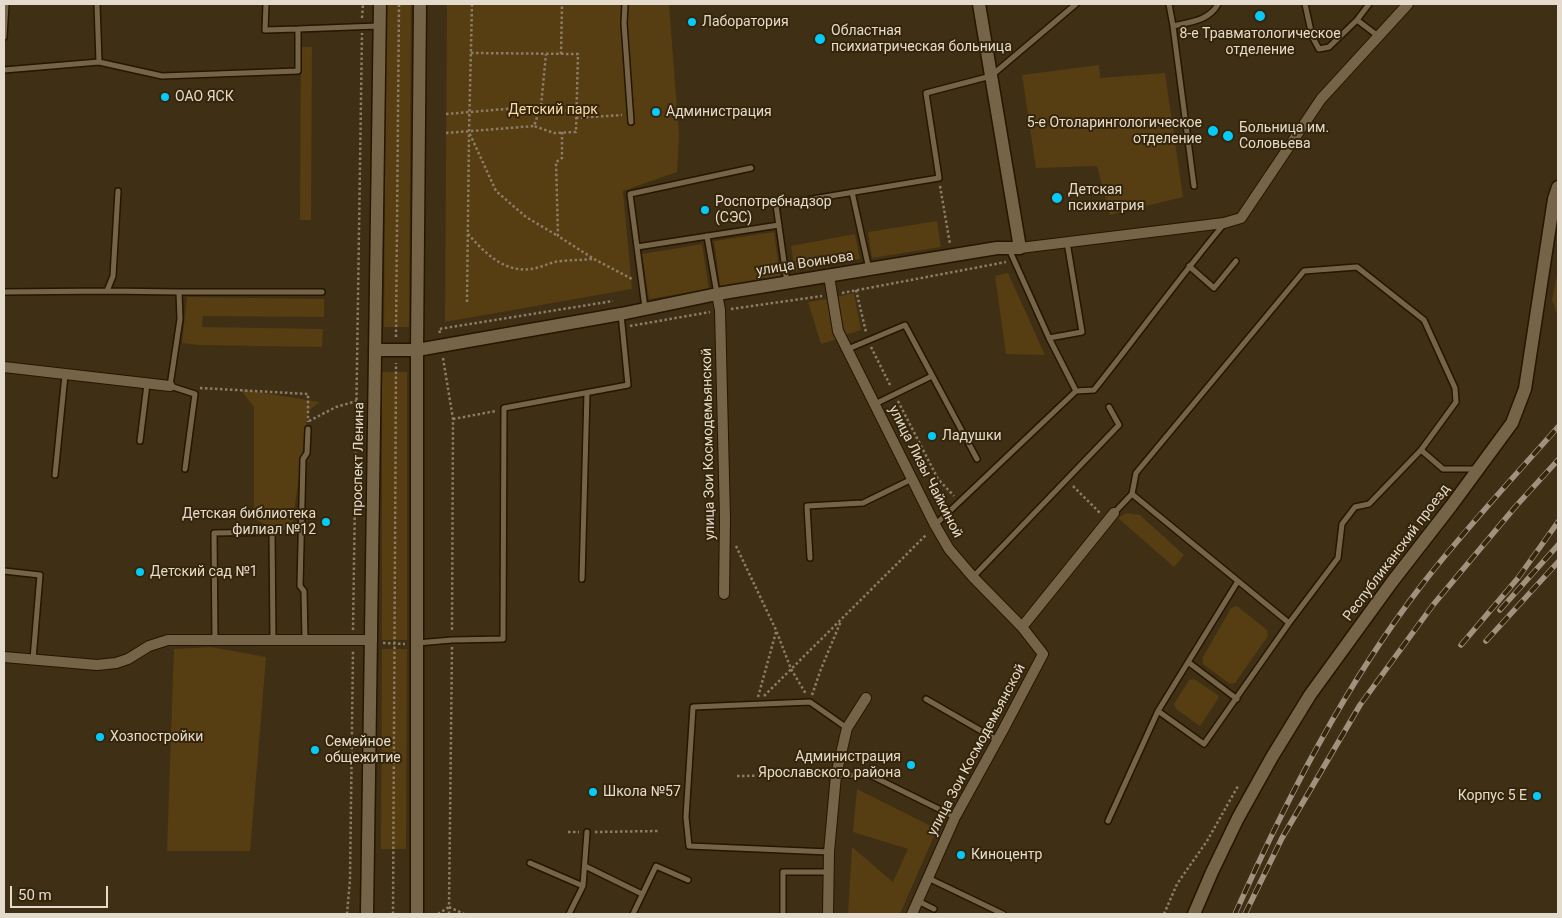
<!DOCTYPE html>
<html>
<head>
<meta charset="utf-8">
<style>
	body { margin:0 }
	#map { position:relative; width:1562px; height:918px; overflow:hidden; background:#3f2f15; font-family:Roboto,sans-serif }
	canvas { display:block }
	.frame { position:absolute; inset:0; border:5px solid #e5dbcc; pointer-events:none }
	.scale { position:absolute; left:10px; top:886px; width:98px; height:22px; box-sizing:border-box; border:2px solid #e5dbcc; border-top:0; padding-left:6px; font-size:15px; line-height:18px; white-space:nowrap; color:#e5dbcc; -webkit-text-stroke:4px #34250b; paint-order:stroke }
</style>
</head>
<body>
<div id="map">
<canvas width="1562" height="918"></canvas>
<div class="frame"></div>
<div class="scale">50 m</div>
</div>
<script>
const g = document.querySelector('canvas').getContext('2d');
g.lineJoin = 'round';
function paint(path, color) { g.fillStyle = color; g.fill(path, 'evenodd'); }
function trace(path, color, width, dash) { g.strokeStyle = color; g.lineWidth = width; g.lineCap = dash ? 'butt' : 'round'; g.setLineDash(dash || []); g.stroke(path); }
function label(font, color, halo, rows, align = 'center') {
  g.font = font + ' Roboto,sans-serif'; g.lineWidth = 4; g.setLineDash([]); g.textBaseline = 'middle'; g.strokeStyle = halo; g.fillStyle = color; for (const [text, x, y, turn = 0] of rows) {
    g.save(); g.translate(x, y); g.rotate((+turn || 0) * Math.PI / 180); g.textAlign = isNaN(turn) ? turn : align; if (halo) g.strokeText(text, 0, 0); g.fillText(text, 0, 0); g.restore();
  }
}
paint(new Path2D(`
	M386,4H411L409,327H384Z
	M447,4H669L679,135L677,172L623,191L632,289L445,322Z
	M301,47H312L311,220H300Z
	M1099,65L1100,78L1165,73L1183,197L1110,215L1097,166L1036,168L1022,75Z
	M937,221L941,247L872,258L868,232Z
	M774,232L780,276L720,286L714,241Z
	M855,234L860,259L795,271L791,246Z
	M702,244L709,289L649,299L642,254Z
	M1558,270V317L1552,300Z
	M1008,273L1045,355L1006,354L995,276Z
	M854,293L861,330L845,335L836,297Z
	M187,297L324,299V317L203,316L202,327L323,329L322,347L199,345L182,343Z
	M827,299L837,339L821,344L808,302Z
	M382,372H407V640H382Z
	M240,389L320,402L308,411L292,527L280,531L254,519V407Z
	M1126,513L1140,515L1184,555L1174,567L1118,518Z
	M1237,606L1267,630L1268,636L1235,683L1230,684L1203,664V657L1231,608Z
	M211,647L266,657L250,851H167L174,649Z
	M382,649H407L406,849H381Z
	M1194,679L1218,695V699L1200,726L1176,709L1174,704L1189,680Z
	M857,789L937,829L900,914H848L852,847L893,882L908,849L853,832Z`), '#563d12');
const service = new Path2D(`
	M97,4L99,62L162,76L298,71V29L378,26
	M266,4L265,30L298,29
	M625,4L624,23L631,122
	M1169,4L1173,26C1190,22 1209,21 1218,4
	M1305,4L1312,36L1319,49L1329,47L1357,20L1369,4
	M1357,20L1378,36
	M1173,26L1194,186
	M4,37L6,4
	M4,70L99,62
	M852,192L869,269
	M707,236L717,294
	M637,247L630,194L751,168
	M1009,249L1049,338L1076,391
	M1189,266L1214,288L1236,261
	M787,283L776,205L939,178L926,93L991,76L1076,4
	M107,291L179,292L180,319L170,386L195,394L185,469
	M4,292L107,291L113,276L118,191
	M179,292H322
	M645,308L637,247L779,225
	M1049,338L1082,332L1067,242
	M848,349L905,325L977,459
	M875,404L932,376
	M140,441L147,384
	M1421,450L1443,469H1476
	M55,475L65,375
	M1114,513L1132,494L1136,473L1304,271L1357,267L1424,320L1455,388L1456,402L1421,450L1369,504L1355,507L1342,524L1338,558L1289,623L1204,744L1158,711
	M935,525L1076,391L1094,390C1138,335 1179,278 1224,224
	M810,558L807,506L863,503L912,479
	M4,571L40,575L33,659
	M973,577L1119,425L1109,407
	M582,579L587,393
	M1238,581L1289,623
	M215,640L214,533L272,532L273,640
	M305,640L304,591L300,586L303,459L307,453L308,429
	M417,643L452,640L503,639L504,408L628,385L621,314
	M1188,662L1237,699
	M926,699L997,740
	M836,775H870L955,817
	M1108,821L1158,711L1238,581L1132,494
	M829,852L689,846L686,817L693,707L810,702L847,728
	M530,863L583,886
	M585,866L642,894
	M928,878L1003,914
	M918,901L934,909
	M569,914L583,886L587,832
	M633,914L656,866L688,880
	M783,914V872H828`);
const minor = new Path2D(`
	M1020,248L1224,223L1241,218L1321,99L1408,4
	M829,276L838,331L935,525L949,549L973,577L1022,627L1043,654L1003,730L955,817L912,914
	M717,294L720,310L725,519L724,594
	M4,367L170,386
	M1022,627L1114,513
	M4,657L97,665L116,663L128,659L149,646L168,640H372
	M828,914L829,852L836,775L847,728L866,698`);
const tertiary = new Path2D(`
	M375,350H417L621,314L717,294L997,248H1020L979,4`);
const secondary = new Path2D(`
	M367,914L380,4
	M417,914V350L420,4
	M1194,914L1212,872L1238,818L1272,757L1310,695L1392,582L1451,506L1512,423L1525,389L1554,199L1558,187`);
trace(service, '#251600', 8);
trace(minor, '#251600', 12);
trace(tertiary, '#251600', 15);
trace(secondary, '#251600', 15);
trace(new Path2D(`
	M472,4L469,132L496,191L526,217L558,236
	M362,18L363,4
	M471,53L578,54L576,132L554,133L534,126
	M561,54L562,4
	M446,114L541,106L576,112
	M576,118L622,115
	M562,132V158L556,162L558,236L594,259L632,279
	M446,133L534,126L541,106L546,54
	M940,186L950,244
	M468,234C484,252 504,273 531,269C541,268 550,262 561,261C572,260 582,260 593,259
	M856,290L866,332
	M842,293L1006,262
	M467,302L469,134
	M731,309L822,296
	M630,326L710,312
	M440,333L439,329L613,301
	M396,337L399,4
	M871,347L891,387
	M443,358L453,419L452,632
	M200,388L308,394V422
	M898,401L938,479L954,496
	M453,419L496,411
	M309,421L336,407L357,401
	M1073,486L1101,514
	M736,546L776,630L791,669L806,694
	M353,630L362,33
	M383,643L405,644
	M452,647L449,907L464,914
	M812,695L821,669L841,621
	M764,696L927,534
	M758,697L776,632
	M737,776L825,775
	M568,832H579
	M595,832L658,831
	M347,914L350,880L353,651
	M393,914L396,363
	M438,914L449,907
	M449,914V907
	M1164,914L1177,884L1207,841L1238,786`), '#8b7d68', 2.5, [2.5, 2.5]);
trace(service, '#766449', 5);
trace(minor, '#766449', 10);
trace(tertiary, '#766449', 12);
trace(secondary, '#766449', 12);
const rail = new Path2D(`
	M1500,610L1558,545
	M1486,641L1558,562
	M1461,645L1518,578L1558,522
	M1235,914C1287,798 1346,683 1424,582C1466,528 1513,478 1558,427
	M1245,914L1282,838L1360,705L1433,605L1516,506L1558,460`);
trace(rail, '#9f927f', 5.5);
trace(rail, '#34250b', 4, [11]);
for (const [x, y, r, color] of [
	[1260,16,6,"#06cbf9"],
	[692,22,5,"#06cbf9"],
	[820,39,6,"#06cbf9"],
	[165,97,5,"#06cbf9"],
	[656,112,5,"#06cbf9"],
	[1213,131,6,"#06cbf9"],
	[1228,136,6,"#06cbf9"],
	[1057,198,6,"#06cbf9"],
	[705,210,5,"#06cbf9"],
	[932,436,5,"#06cbf9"],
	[326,522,5,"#06cbf9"],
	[140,572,5,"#06cbf9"],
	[100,737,5,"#06cbf9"],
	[315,750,5,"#06cbf9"],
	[911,765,5,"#06cbf9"],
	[593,792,5,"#06cbf9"],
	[1537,796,5,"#06cbf9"],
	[961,855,5,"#06cbf9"]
]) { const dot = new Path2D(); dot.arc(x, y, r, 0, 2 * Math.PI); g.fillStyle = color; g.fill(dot); trace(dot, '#34250b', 2); }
label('14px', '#e5dbcc', '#34250b', [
	["Лаборатория",702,22],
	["Областная",831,31],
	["психиатрическая больница",831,47],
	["8-е Травматологическое",1260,34,"center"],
	["отделение",1260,50,"center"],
	["ОАО ЯСК",175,97],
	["Администрация",666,112],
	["5-е Отоларингологическое",1202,123,"right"],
	["отделение",1202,139,"right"],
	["Больница им.",1239,128],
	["Соловьева",1239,144],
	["Детская",1068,190],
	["психиатрия",1068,206],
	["Роспотребнадзор",715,202],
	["(СЭС)",715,218],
	["Ладушки",942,436],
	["Детская библиотека",316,514,"right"],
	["филиал №12",316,530,"right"],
	["Детский сад №1",150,572],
	["Хозпостройки",110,737],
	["Семейное",325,742],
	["общежитие",325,758],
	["Администрация",901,757,"right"],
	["Ярославского района",901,773,"right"],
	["Школа №57",603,792],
	["Корпус 5 E",1527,796,"right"],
	["Киноцентр",971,855]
], 'left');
label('14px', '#fadaa9', '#34250b', [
	["Детский парк",553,110]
]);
label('14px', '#e5dbcc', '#34250b', [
	["улица Воинова",805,264,-9],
	["улица Зои Космодемьянской",709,444,-91],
	["проспект Ленина",359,459,-89],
	["улица Лизы Чайкиной",925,472,63],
	["Республиканский проезд",1397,553,-53],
	["улица Зои Космодемьянской",977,750,-62]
]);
</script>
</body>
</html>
